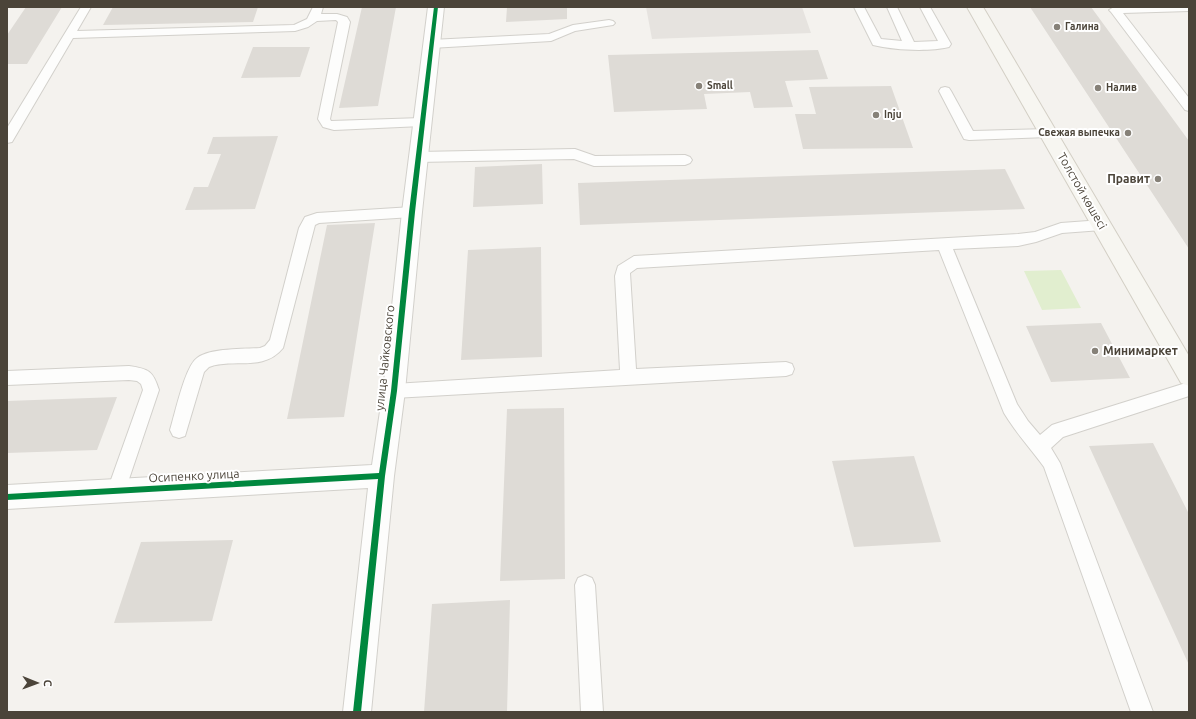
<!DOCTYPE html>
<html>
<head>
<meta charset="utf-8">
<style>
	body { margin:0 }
	#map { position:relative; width:1196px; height:719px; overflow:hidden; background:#f4f2ee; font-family:Ubuntu,sans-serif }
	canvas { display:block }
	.frame { position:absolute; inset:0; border:8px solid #4b4439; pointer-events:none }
	.north { position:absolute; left:16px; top:663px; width:40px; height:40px; -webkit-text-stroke:3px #fff; paint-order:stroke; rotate:91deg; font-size:11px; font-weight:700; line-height:16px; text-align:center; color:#4b4439 }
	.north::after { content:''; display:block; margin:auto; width:14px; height:18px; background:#4b4439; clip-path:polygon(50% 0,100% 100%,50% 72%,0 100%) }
</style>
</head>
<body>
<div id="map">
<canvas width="1196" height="719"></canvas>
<div class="frame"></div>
<div class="north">С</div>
</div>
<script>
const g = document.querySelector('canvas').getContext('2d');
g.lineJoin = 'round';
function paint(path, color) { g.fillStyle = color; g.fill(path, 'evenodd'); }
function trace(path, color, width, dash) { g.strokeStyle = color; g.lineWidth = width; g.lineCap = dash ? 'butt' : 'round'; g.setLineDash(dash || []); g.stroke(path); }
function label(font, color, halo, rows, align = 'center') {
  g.font = font + ' Ubuntu,sans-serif'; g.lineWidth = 4; g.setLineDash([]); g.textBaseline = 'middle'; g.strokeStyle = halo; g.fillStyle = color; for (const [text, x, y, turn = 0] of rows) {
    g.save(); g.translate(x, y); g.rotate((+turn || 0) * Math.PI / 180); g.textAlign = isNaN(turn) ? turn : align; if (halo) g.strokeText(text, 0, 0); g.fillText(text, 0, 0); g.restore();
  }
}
paint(new Path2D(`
	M1061,270L1081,308L1042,310L1024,271Z`), '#e1eecf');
paint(new Path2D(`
	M646,7H802L811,33L652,39Z`), '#e6e3df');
paint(new Path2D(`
	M26,7H62L27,64H7V35Z
	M113,7H258L253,22L103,25Z
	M362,7H396L378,106L339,108Z
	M507,7H567V19L506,22Z
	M1030,7H1091L1189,141V249Z
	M253,47H310L300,77L241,78Z
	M818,50L828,79L785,81L793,107L754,108L750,92L704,94L707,109L614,112L608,55Z
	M891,86L913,148L803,149L795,114H816L809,87Z
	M278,136L255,209L185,210L194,187H208L221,154H207L213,137Z
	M542,164L543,204L473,207L475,167Z
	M1005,169L1025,209L580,225L578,183Z
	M375,223L344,417L287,419L327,225Z
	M541,247L542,357L461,360L468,250Z
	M1101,323L1130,378L1051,382L1026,326Z
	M117,397L97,450L7,453V401Z
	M564,408L565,579L500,581L507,409Z
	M1153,443L1189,514V665L1089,446Z
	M914,456L941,542L854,547L832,461Z
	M233,540L212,621L114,623L141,542Z
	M510,600L507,712H424L432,604Z`), '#dedbd6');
const lane = new Path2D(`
	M81,7H91L77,31L294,25L307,19L313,7H323L321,14H337L347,17L350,22L330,119L331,121L422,118L426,119L428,122L426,125L422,126L334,130L323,127L318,119L338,22L336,20L317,21L308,27L295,31L73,38L12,142L7,143V128Z
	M854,7H864L881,39L902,41L887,7H897L914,42L938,41L920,7H930L951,44L949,47C929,52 893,50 873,45Z
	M1114,7H1189V11L1123,13L1189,98V111L1185,110L1111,12L1109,10Z
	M609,20L613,21L615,23L613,25L575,31L551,41L431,48L427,47L425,44L427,41L431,40L549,34L573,25Z
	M945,87L949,88L951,91L973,131L1048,129L1053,130L1054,133L1053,136L1048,137L969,140L964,139L939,91L941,88Z
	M575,149L595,156L685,155L690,157L692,160L690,163L685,165L594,166L574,159L418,162L413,160L411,157L413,154L418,152Z
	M412,207L417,208L419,212L417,216L412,217L319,223L315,225L283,348C264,372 233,358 209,367L204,372L185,436L179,438L173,436L170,430C175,414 185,366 197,358C210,348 244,349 260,348L265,346L270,340L299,228L305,217L317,213Z
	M1102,220L1107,221L1109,225L1107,229L1102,230L1062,233L1036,242L1018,246L953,249L1017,404L1028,421L1040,435L1052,425L1058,423L1189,382V396L1063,437L1051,448L1060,463L1153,712H1131L1044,467C1031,449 1016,433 1004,413L939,250L637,268L630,273L636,369L786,362L792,364L794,369L792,374L786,376L394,398L388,396L386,391L388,386L394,384L620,370L615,276L618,266L634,256L1018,234L1035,232L1061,223Z
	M129,366C149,369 153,371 159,390L125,491L122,497L116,500L110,497L107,491L143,390L141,384L137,381L129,380L7,385V371Z
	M585,575L592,578L595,585L603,712H581L575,585L578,578Z`);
const street = new Path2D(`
	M428,7H444L422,212L405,391L394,476L371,712H343L368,488L7,509V485L372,465L383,391L402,212Z`);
const secondary = new Path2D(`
	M967,7H983L1189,356V386L1181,383Z`);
trace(lane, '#d2d0cb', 2);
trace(street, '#d2d0cb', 2);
trace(secondary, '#d3cfc5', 2);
paint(lane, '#fdfdfc');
paint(street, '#fdfdfc');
paint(secondary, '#f7f6f1');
paint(new Path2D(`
	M434,7H438L415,212L397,391L385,476L361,712H353L378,479L7,500V494L379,473L391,391L409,212Z`), '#00873e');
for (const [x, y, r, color] of [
	[1057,27,4,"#868178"],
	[699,86,4,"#868178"],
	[1098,88,4,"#868178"],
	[876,115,4,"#868178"],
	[1128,133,4,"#868178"],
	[1158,179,4,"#868178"],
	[1095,351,4,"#868178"]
]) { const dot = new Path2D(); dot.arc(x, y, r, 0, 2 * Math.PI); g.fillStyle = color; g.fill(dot); trace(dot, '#fff', 1.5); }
label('bold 10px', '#4b4439', '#fff', [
	["Галина",1065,27],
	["Small",707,86],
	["Налив",1106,88],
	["Inju",884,115],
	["Свежая выпечка",1120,133,"right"]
], 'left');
label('bold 12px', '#4b4439', '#fff', [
	["Правит",1150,179],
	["Минимаркет",1103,351,"left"]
], 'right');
label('12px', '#4b4439', '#fff', [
	["Толстой көшесі",1082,191,60],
	["улица Чайковского",385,358,-84],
	["Осипенко улица",194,476,-3]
]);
</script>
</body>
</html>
